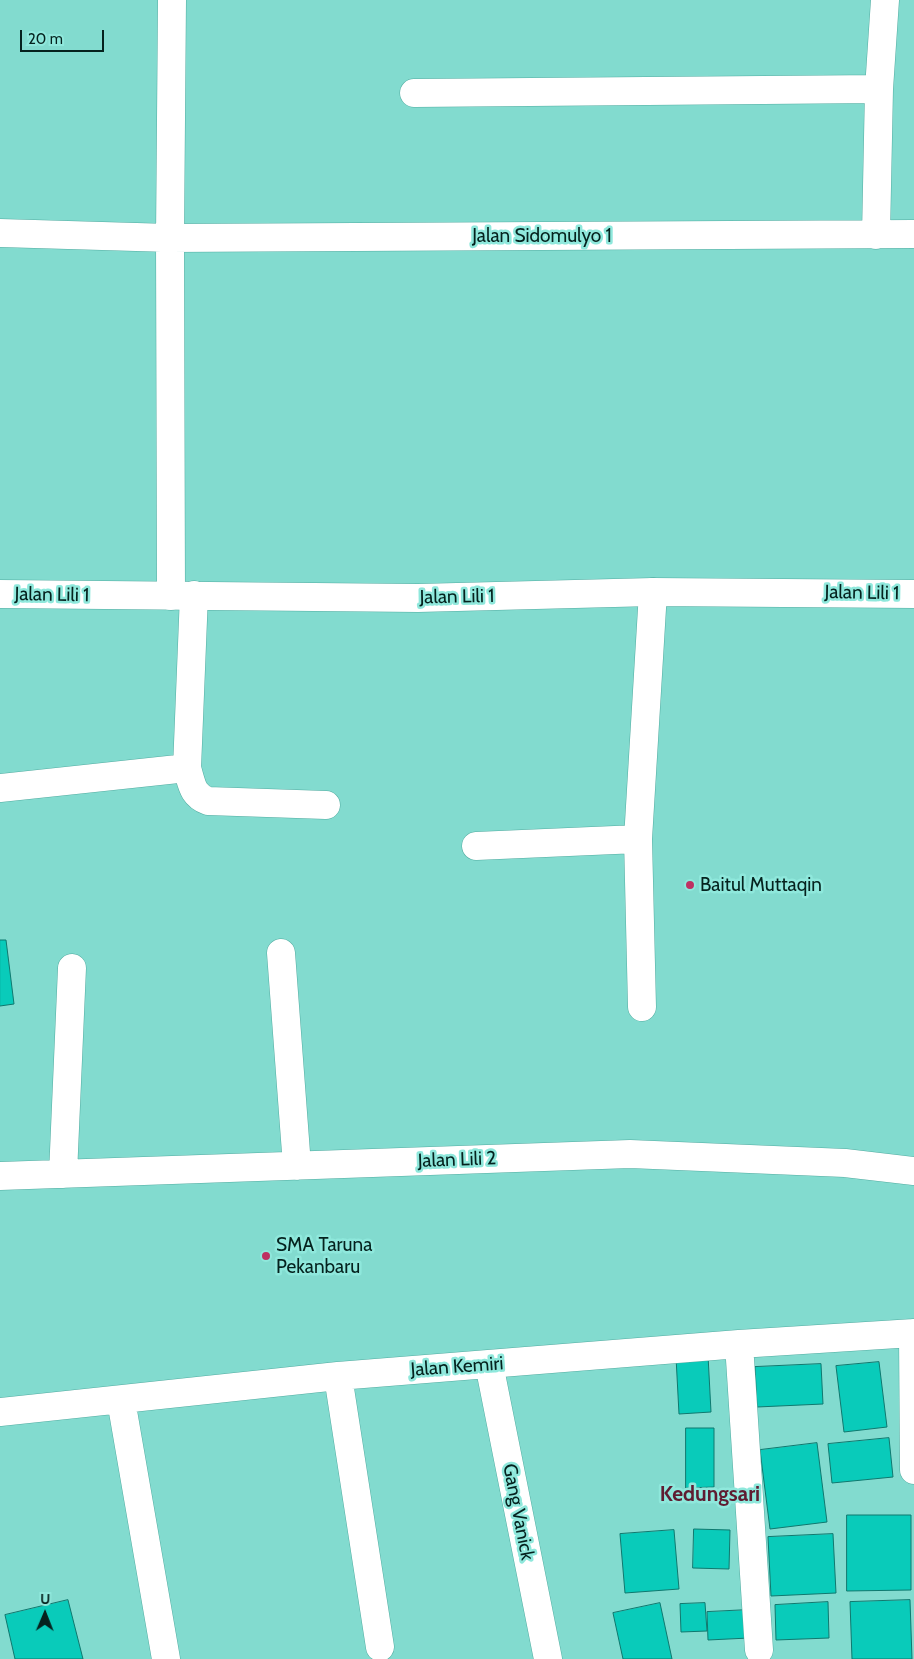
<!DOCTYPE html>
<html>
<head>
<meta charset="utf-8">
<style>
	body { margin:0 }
	#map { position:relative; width:914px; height:1659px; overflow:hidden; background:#82dbcf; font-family:Cabin,sans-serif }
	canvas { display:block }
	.north { position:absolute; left:20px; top:1589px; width:50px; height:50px; -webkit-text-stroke:4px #8fe8dc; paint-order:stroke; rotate:1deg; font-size:14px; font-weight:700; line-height:20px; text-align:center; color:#05221e }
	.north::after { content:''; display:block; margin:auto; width:18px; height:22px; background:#05221e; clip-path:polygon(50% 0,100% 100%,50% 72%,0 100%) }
	.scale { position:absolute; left:20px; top:30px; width:84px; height:22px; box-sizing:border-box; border:2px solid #05221e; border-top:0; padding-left:6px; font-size:15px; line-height:18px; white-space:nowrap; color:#05221e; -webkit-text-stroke:4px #8fe8dc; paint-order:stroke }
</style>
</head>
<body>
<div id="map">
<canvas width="914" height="1659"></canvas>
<div class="north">U</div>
<div class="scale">20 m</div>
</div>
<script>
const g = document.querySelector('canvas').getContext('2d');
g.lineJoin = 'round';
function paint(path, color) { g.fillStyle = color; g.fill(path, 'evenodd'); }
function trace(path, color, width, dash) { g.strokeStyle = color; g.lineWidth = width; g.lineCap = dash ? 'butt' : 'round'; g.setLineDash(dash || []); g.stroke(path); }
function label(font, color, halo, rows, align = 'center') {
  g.font = font + ' Cabin,sans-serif'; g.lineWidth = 5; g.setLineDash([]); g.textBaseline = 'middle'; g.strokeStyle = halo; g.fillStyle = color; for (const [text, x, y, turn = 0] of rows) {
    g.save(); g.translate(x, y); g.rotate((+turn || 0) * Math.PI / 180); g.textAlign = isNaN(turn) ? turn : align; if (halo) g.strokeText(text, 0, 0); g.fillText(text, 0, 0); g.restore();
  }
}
const building = new Path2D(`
	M0,940H6L14,1004L0,1006Z
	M708,1355L711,1412L679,1414L676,1357Z
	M879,1362L887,1427L844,1432L836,1366Z
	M821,1364L823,1404L757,1407L755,1367Z
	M686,1428H714V1487L686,1488Z
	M889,1438L893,1477L832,1483L828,1444Z
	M817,1443L827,1522L770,1529L760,1450Z
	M847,1515H911V1590L847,1591Z
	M694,1529L730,1530L729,1569L693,1568Z
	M674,1530L679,1589L625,1593L620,1534Z
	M833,1534L836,1593L771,1596L768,1537Z
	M68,1600L83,1659H15L5,1615Z
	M910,1600L912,1659H852L850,1602Z
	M828,1602L829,1638L776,1640L775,1605Z
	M660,1603L672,1659H623L613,1613Z
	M705,1603L707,1631L681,1632L680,1604Z
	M748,1610L749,1638L708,1640L707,1612Z`);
paint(building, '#09cbba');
trace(building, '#0f786e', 1);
const minor = new Path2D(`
	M414,93L879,89
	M0,233L170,238L914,234
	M876,235L879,89L885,0
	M194,595L187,768C192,784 192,795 208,801L326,805
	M171,596L170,238L172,0
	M0,788L187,768
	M476,846L638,839
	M281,953L297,1166
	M642,1007L638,839L653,592
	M63,1174L72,968
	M0,1176L630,1154L845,1163L914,1171
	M913,1333L914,1470
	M739,1344L759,1650
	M489,1364L548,1659
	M338,1376L380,1647
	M121,1400L166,1659
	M0,1412L338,1376L739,1344L914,1333`);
const tertiary = new Path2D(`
	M0,594L418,598L653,592L914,594`);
trace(minor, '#52aca1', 29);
trace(tertiary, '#52aca1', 29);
trace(minor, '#fff', 28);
trace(tertiary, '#fff', 28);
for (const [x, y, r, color] of [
	[690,885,5,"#be3162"],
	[266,1256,5,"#be3162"]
]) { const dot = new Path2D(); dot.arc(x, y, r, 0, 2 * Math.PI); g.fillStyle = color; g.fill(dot); trace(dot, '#8fe8dc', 2); }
label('19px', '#05221e', '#8fe8dc', [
	["Jalan Sidomulyo 1",542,236],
	["Jalan Lili 1",862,593,1],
	["Jalan Lili 1",52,595,1],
	["Jalan Lili 1",457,597,-1],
	["Jalan Lili 2",457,1160,-2],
	["Jalan Kemiri",457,1367,-4],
	["Gang Vanick",518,1512,79]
]);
label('19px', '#05221e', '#8fe8dc', [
	["Baitul Muttaqin",700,885],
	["SMA Taruna",276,1245],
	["Pekanbaru",276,1267]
], 'left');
label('bold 21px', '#5f1c31', '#8fe8dc', [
	["Kedungsari",710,1495]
]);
</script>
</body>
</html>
